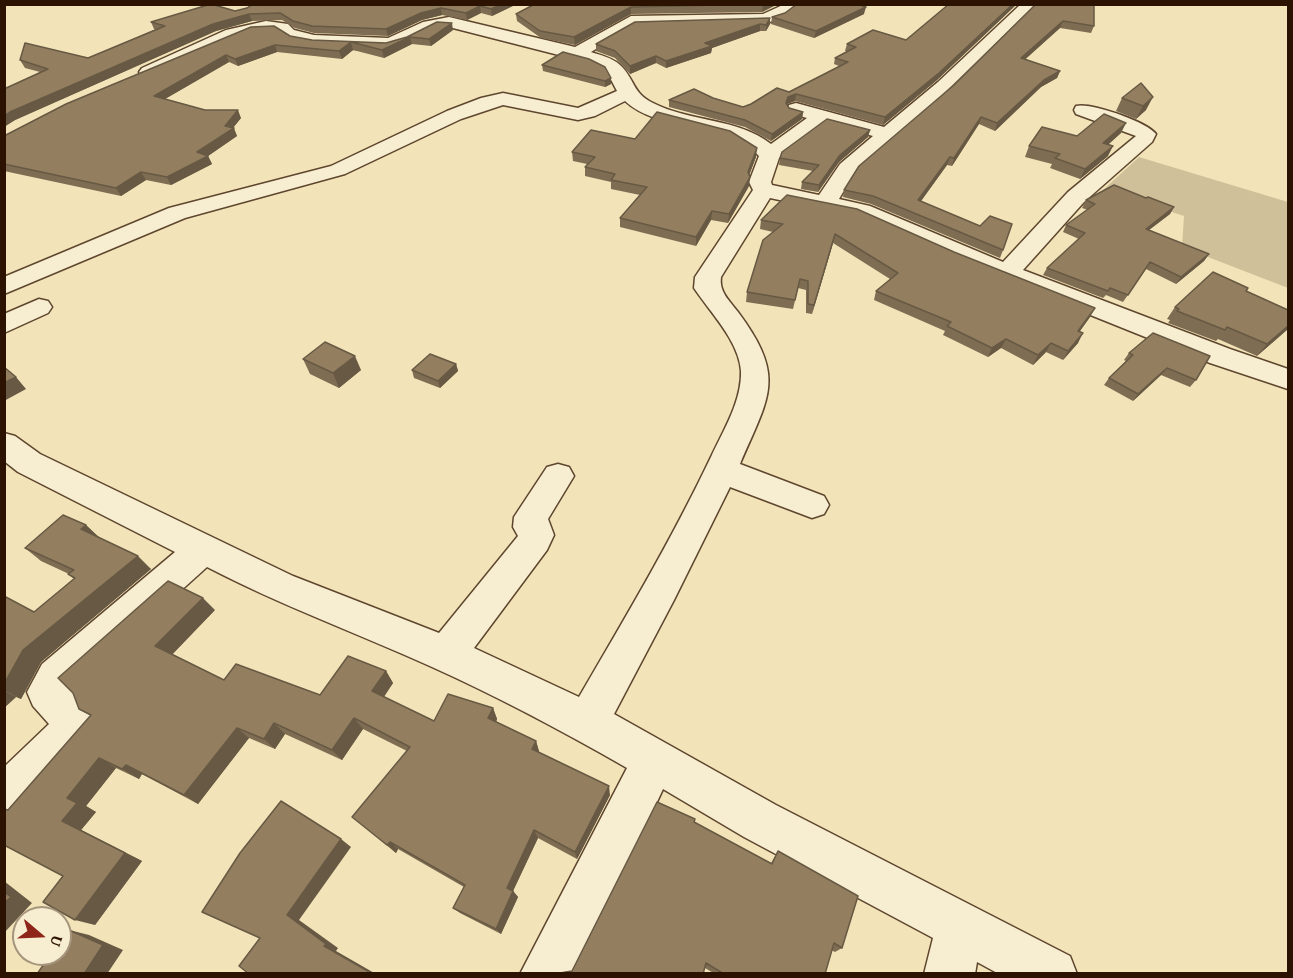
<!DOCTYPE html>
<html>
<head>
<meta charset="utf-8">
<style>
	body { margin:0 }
	#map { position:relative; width:1293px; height:978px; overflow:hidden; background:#f2e4b8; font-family:"Gentium Book Plus",serif }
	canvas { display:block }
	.frame { position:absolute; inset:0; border:6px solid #2c1200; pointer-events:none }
	.north { position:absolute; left:12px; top:906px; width:60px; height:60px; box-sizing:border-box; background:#f7edd1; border:2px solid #a6957d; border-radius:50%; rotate:109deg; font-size:16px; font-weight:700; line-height:24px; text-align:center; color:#2c1200 }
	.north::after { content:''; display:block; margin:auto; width:21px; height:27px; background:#8f2418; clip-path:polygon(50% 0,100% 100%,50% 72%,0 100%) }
</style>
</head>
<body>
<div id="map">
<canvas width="1293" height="978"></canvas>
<div class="frame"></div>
<div class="north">U</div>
</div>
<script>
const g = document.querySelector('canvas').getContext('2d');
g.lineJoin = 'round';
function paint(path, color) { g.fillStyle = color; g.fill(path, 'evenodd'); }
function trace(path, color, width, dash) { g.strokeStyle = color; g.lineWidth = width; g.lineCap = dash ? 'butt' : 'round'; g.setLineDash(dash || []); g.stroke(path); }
paint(new Path2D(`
	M1139,157L1288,202V288L1182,247L1184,216L1103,190Z`), '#d0c099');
const minor = new Path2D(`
	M785,4H803L783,18L763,24L634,26L591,52C600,55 613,58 620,65C635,79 632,93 653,103C690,122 738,118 771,144L807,118L789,113L787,109L789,105L796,103L884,127L938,82L1021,4H1038L950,90L855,172L839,199L870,206L1003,262L1068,192L1136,136L1076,114L1074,110L1076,106C1091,102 1147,122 1156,134L1152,142L1084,202L1023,270L1230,349L1288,369V389L1210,363L951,259L855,216L770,198L721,277C719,292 729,300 738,312C787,378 769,396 740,464L824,496L829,505L824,514L812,518L730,487L674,600L614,714L776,805L1070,956L1077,974H999L977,962L975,974H924L933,938L744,837L663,789L610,903L573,974H520L627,768C564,732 499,697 432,667C357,633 280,605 207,567L72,689L88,706L94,720L85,747L20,815L4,821V767L49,724L33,706L27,692L42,664L175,552L18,472L4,461V433L15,436L40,454L293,576L439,633L518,536L513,527L514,517L547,467L558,464L569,467L574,476L548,519L554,535L547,550L474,648L579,697C625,618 672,539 711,457C723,431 742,401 741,371C739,341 710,312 694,288L695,277L753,190L749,182L759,156C728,121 661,134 625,101L595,116L578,120L503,105L461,119L345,174L185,218L4,294V277L169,208L331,166L447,111L481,98L503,93L578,108L617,91L607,72L590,63L449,27C427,27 411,45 389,48C361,51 326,48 298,42C287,39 280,31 269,31C229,30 189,60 154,76H142L139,72L142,68L226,30L266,21L288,24L294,30L314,35L388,38L423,22L449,17L575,47L631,16L763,14ZM825,123L873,136L840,164L819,195L772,185L771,182L779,158Z
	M39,299L48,301L52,307L48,313L4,333V314Z`);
trace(minor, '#5e462e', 3);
paint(minor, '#f7edd1');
paint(new Path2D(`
	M253,4H517L492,16L481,13L467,20L442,15L422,20L388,36L314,33L295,28L282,20L252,21L216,31L15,120L4,127V89L40,72L25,68L20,60L88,58L156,29H154L151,22L235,11L247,8Z
	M535,4H778L762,12L631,14L575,45L541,38L517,21L516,14Z
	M797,4H867L864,6V14L814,38L771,24L772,17L785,13Z
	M949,4H1017L937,80L883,125L795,101L787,104L789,108L803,112L802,119L771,141L745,127L669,107V100L713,98L743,107L789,92L839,66L834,64L835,58L847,51H845L847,44L906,40Z
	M1036,4L1094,26L1091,33L1060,28L1025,59L1060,71L1057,78L1041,87L995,131L979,124L952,166L947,165L921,201L1003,250L1000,258L871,204L843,197L844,190Z
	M635,22L770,24L766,31H760L712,48L711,53L666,68L656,63L630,74L615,58L596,51V44Z
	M453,30L431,46L412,44L384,58L353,50L342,59L277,52L238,66L229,62L165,99L205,110L241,118L233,128L237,136L208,156L212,164L171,185L146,180L121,196L4,171V136L66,104L290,36L312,40L386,43L407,37Z
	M589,59L611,84L605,87L543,71L542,65Z
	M1141,83L1146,110L1136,119L1116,111L1122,98Z
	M870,130L868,137L839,162L818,192L801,189L802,182L813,171L779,165L780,158Z
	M1121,133L1108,144V156L1080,179L1050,168L1052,164L1025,157L1029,146L1077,136Z
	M635,139L756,157L749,175V186L728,223L711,220L696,246L620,227V218L640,195L611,189V182L585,176V167L587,164L573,161L572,152Z
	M787,195L1090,317L1079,332L1078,343L1063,360L1046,352L1033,365L1001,348L988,357L943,335L945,331L874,300L876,291L890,279L833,243L812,314L806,313V290L798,288L793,309L746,302L747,292L773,232L760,229L761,220Z
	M1146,198L1174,207L1170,214L1149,230L1209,254L1204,261L1176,284L1146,269L1123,302L1106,295L1103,298L1043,275L1047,268L1079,239L1063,232L1066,225L1088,210L1082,208L1086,200Z
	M1247,291L1288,329L1257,356L1218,339L1216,341L1168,323L1170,320L1167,319L1175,307Z
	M1129,353L1196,380L1190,387L1161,375L1133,401L1104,385L1109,378L1126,361L1124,360Z
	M303,359L361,370L339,388L310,374Z
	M456,364L458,371L440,388L414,378L412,370Z
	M86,525L99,538L151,569L41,662L21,699L16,697L4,708V596L34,612L74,579L68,574H69L41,561L25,548Z
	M215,610L172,654L224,680L320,695L386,671L393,683L384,697L434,721L493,708L497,719L496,722L536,741L539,752L610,795L577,859L538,838L513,891L518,897L501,934L460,913L453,908L464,887L398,849L396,853L362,825L407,751L363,729L342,760L285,734L275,749L249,738L198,804L142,774L139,779L116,768L86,806L96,812L81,830L142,861L95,925L63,876L8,810L91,716L79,709Z
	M695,819L694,822L771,863L778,851L842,948L835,952L831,950L825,974H715L705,968L572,971Z`), '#7e6d53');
paint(new Path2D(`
	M502,4H517L492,16L491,9Z
	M764,4H778L762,12L763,5Z
	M1013,4H1017L937,80L883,125L885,117Z
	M480,6L481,13L467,20L466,13Z
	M631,7V14L575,45L574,37Z
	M866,7L864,14L814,38L816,31Z
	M441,8L442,15L422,20L388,36L386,29L421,13Z
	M249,14L252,21L216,31L15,120L4,127V116L10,112L213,24Z
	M770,18V24L766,31V25Z
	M1063,21L1060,28L1019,65L1021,58Z
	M452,23L453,30L431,46L429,39Z
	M760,24V31L712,48L711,53L666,68V61L705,43Z
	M410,37L412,44L384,58L382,50Z
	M351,42L353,50L342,59L339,51Z
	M275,45L277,52L238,66L235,59Z
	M226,55L229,62L158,103L154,96Z
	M656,56V63L630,74V66Z
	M1060,71L1057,78L1041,87L995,131L997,123L1044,80Z
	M611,78V84L605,87V81Z
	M796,94L795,101L787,104L786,103L788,97Z
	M1153,97L1146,110L1136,119L1143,106Z
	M238,110L241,118L232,129L234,128L237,136L208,156L212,164L171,185L167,177L197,152L225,126Z
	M803,112L802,119L771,141L772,134Z
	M981,117L979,124L952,166L954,158Z
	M1126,123L1121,133L1098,154L1103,143Z
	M870,130L868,137L839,162L818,192L819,185L840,155Z
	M1113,146L1108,156L1080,179L1085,169Z
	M757,148L756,157L747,181L748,172Z
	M950,157L947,165L916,208L918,200Z
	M141,172L146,180L121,196L116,188Z
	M750,177L749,186L728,223L729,214Z
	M1174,207L1170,214L1141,236L1146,229Z
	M712,211L711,220L696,246V237Z
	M835,234L833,243L812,314L814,305Z
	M1209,254L1204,261L1176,284L1181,277Z
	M1095,308L1090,317L1073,341L1078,331Z
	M1288,326V329L1257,356L1267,344Z
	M1083,333L1078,343L1063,360L1068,351Z
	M1006,339L1001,348L988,357L992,348Z
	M1051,343L1046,352L1033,365L1038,355Z
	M355,356L361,370L339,388L333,373Z
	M456,364L458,371L440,388L438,381Z
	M1167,368L1161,375L1133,401L1138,394Z
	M16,377L26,389L4,401V383Z
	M86,525L100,538L81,529Z
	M138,556L151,569L41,662L21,699L4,690V684L23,650Z
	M203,598L215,610L169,658L155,646Z
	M386,671L393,683L380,702L372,691Z
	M4,691L16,697L4,708Z
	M493,708L497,719L493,729L488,718Z
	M354,718L363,729L342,760L332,750Z
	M274,723L285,734L275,749L264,739Z
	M237,728L249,738L198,804L184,795Z
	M536,741L539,751L535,759L532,749Z
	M99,758L116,768L86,806L96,812L81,830L142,861L95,925L75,920L62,821L67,798Z
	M126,765L142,774L139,779L122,769Z
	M609,786L610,795L577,859L575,852Z
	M534,830L538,838L513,891L518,897L501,934L496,929L507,888Z
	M341,839L351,847L299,920L338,948L336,951L376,974H373L324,946L287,915Z
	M390,842L398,849L396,853L387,845Z
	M4,881L32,903L4,933Z
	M69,930L89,935L123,950L107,974H84Z`), '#675943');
const building = new Path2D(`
	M211,4L235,11L247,8L253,4H502L491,9L480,6L466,13L441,8L421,13L386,29L312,26L293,21L280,13L249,14L213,24L10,112L4,116V89L48,69L20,60L25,43L88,58L165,26L151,22Z
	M535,4H764L631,7L574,37L540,31L516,14Z
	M797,4H857L866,7L816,31L772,17L785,13Z
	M949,4H1013L939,73L885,117L796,94L788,97L786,103L789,108L803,112L772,134L745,120L669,100L694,89L713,98L743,107L751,104L777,88L789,92L848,62L835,58L856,47L847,44L873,30L906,40Z
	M1036,4H1094V26L1063,21L1021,58L1060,71L1044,80L997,123L981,117L954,158L950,157L918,200L980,226L990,216L1012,224L1003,250L873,196L844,190L859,166L954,85Z
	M770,18L766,25L760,24L705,43L712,46L666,61L656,56L630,66L615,51L596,44L635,22Z
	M437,22L452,23L429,39L410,37L382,50L351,42L339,51L275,45L235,59L226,55L154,96L205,110H238L225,126L234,128L197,152L208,156L167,177L141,172L116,188L4,164V136L66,104L251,27L274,26L290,36L312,40L386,43L407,37Z
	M563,52L589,59L605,67L611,78L605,81L542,65Z
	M1141,83L1153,97L1143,106L1122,98Z
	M657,112L730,131L757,148L748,172L750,177L729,214L712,211L696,237L620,218L647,187L611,180L615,174L585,167L595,157L572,152L591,130L635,139Z
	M1104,114L1126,123L1103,143L1113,146L1085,169L1055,158L1060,154L1029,146L1042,127L1077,136Z
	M827,119L870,130L840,155L819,185L802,182L819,165L780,158L782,152Z
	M1114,185L1146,198L1148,197L1174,207L1146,229L1209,254L1181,277L1150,262L1128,295L1110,288L1108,291L1047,268L1085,233L1066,225L1095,204L1086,200Z
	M787,195L857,209L954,252L1095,308L1078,331L1083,333L1068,351L1051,343L1038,355L1006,339L992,348L947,326L951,322L876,291L898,273L835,234L814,305L808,304V281L800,279L795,300L747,292L763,240L783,224L761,220Z
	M1213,272L1248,288L1246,291L1288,310V326L1267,344L1227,327L1225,330L1177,311L1179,309L1175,307Z
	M1153,333L1210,356L1196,380L1167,368L1138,394L1109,378L1133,355L1129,353Z
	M325,342L355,356L333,373L303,359Z
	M430,354L456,364L438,381L412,370Z
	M4,367L16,377L4,383Z
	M63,515L86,525L81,529L138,556L23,650L4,684V596L34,612L75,578L68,574L74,570L25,548Z
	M168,581L203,598L155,646L224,680L236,664L320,695L348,656L386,671L372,691L434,721L448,694L493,708L488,718L536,741L532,749L609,786L575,852L534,830L507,888L513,891L496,929L453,908L465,885L390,842L387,845L352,817L410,747L354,718L332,750L274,723L264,739L237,728L184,795L126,765L122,769L99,758L67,798L77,803L62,821L125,853L75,920L43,902L63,876L4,845V809L8,810L91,715L79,709L73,693L58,678Z
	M281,801L341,839L287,915L326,944L324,946L373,974H249L239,966L260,938L202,912L240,853Z
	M657,802L695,819L694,822L772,864L778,851L858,896L842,948L834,943L825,974H724L706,963L703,974H560V973L572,971Z
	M4,892L11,897L4,903Z
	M69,930L103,945L84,974H37L51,954H60V942Z`);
paint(building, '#937f60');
trace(building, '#675943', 1.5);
</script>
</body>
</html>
